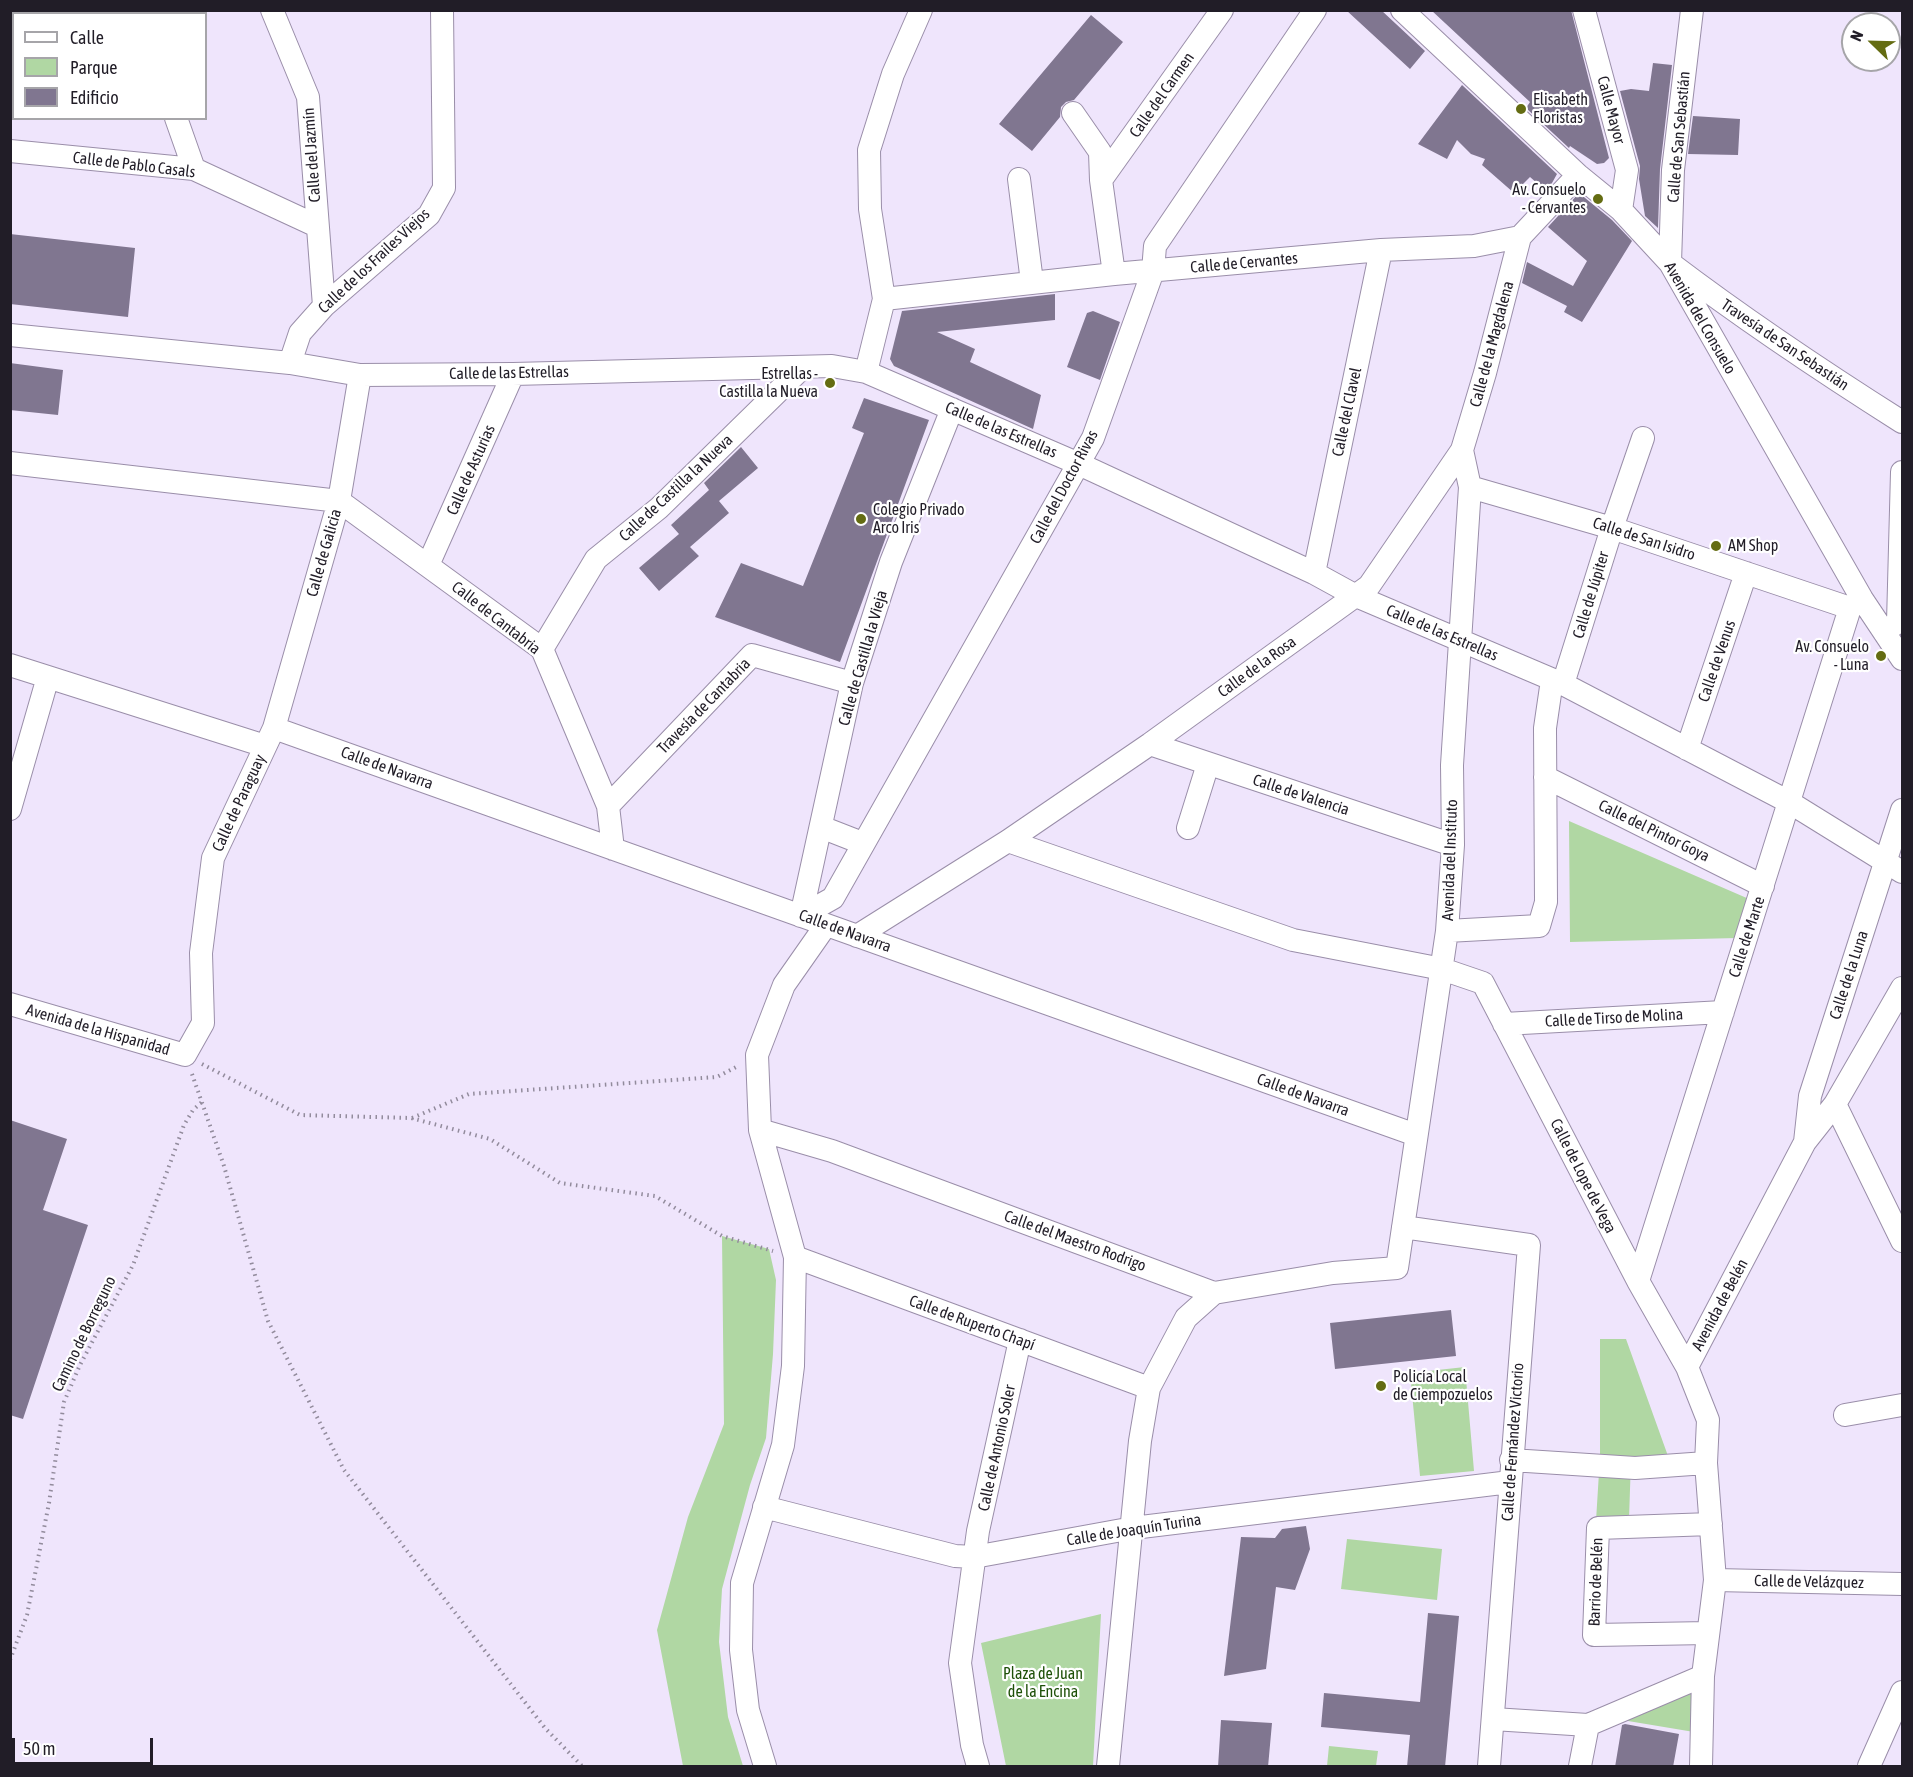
<!DOCTYPE html>
<html>
<head>
<meta charset="utf-8">
<style>
	body { margin:0 }
	#map { position:relative; width:1913px; height:1777px; overflow:hidden; background:#efe5fc; font-family:"Asap Condensed",sans-serif }
	canvas { display:block }
	.frame { position:absolute; inset:0; border:12px solid #211d27; pointer-events:none }
	.legend { position:absolute; left:12px; top:12px; width:195px; height:108px; box-sizing:border-box; background:#fff; border:2px solid #a6a5a9; margin:0; padding:8px 10px; list-style:none; font-size:18px; color:#211d27 }
	.legend li { display:flex; align-items:center; gap:12px; height:30px }
	.legend b { width:30px; border:2px solid #a6a5a9 }
	.north { position:absolute; left:1841px; top:12px; width:60px; height:60px; box-sizing:border-box; background:#fff; border:2px solid #a6a5a9; border-radius:50%; rotate:293deg; font-size:16px; font-weight:700; line-height:24px; text-align:center; color:#211d27 }
	.north::after { content:''; display:block; margin:auto; width:21px; height:27px; background:#646c12; clip-path:polygon(50% 0,100% 100%,50% 72%,0 100%) }
	.scale { position:absolute; left:12px; top:1738px; width:141px; height:27px; box-sizing:border-box; border:3px solid #211d27; border-top:0; padding-left:8px; font-size:18px; line-height:21px; white-space:nowrap; color:#211d27; -webkit-text-stroke:4px #fff; paint-order:stroke }
</style>
</head>
<body>
<div id="map">
<canvas width="1913" height="1777"></canvas>
<div class="frame"></div>
<ul class="legend">
<li><b style="height:8px;background:#fff"></b>Calle</li>
<li><b style="height:16px;background:#b0d7a3"></b>Parque</li>
<li><b style="height:16px;background:#807690"></b>Edificio</li>
</ul>
<div class="north">N</div>
<div class="scale">50 m</div>
</div>
<script>
const g = document.querySelector('canvas').getContext('2d');
g.lineJoin = 'round';
function paint(path, color) { g.fillStyle = color; g.fill(path, 'evenodd'); }
function trace(path, color, width, dash) { g.strokeStyle = color; g.lineWidth = width; g.lineCap = dash ? 'butt' : 'round'; g.setLineDash(dash || []); g.stroke(path); }
function label(font, color, halo, rows, align = 'center') {
  g.font = font + ' "Asap Condensed",sans-serif'; g.lineWidth = 4.5; g.setLineDash([]); g.textBaseline = 'middle'; g.strokeStyle = halo; g.fillStyle = color; for (const [text, x, y, turn = 0] of rows) {
    g.save(); g.translate(x, y); g.rotate((+turn || 0) * Math.PI / 180); g.textAlign = isNaN(turn) ? turn : align; if (halo) g.strokeText(text, 0, 0); g.fillText(text, 0, 0); g.restore();
  }
}
paint(new Path2D(`
	M1569,821L1749,899L1737,938L1570,942Z
	M722,1236L769,1249L776,1280L773,1354L766,1438L750,1485L722,1589L719,1642L728,1717L743,1766H683L657,1630L688,1517L724,1424Z
	M1600,1339H1626L1668,1456L1631,1460L1629,1519L1596,1521L1600,1456Z
	M1465,1367L1474,1471L1420,1476L1410,1373Z
	M1347,1539L1442,1549L1437,1600L1341,1589Z
	M1101,1614L1093,1766H1006L981,1643Z
	M1692,1687L1694,1732L1622,1720Z
	M1329,1746L1378,1751L1376,1766H1327Z`), '#b0d7a3');
paint(new Path2D(`
	M1346,10H1381L1425,51L1410,69Z
	M1431,10H1571L1609,158L1604,163L1597,164L1570,146L1569,148L1526,108L1530,102Z
	M1091,15L1123,42L1074,100L1066,102L1061,107L1060,117L1032,151L999,124Z
	M1653,63L1672,65L1660,169L1658,228L1645,216L1639,179L1640,166L1620,91L1631,89L1649,91Z
	M1462,85L1557,174L1552,183L1545,190L1530,177L1514,193L1482,165L1485,159L1471,154L1457,140L1447,159L1418,144Z
	M1693,116L1740,119L1738,155L1688,154Z
	M1579,193L1612,220L1632,241L1582,322L1564,312L1567,306L1522,283L1527,262L1573,286L1587,261L1548,227Z
	M10,234L135,248L128,317L10,304Z
	M1055,294V320L937,332L975,349L970,362L1041,395L1033,429L894,366L890,359L902,311Z
	M1093,311L1120,322L1100,380L1067,367L1087,313Z
	M10,363L63,370L58,415L10,410Z
	M864,398L929,420L840,662L715,617L741,563L803,586L864,433L852,428Z
	M741,447L758,468L719,501L729,513L690,547L699,556L659,591L639,568L679,534L671,525L709,490L704,483Z
	M10,1120L67,1139L43,1210L88,1225L23,1419L10,1415Z
	M1451,1310L1456,1356L1335,1369L1330,1323Z
	M1306,1526L1310,1549L1295,1590L1276,1587L1266,1669L1224,1676L1241,1537L1275,1538L1282,1529Z
	M1428,1613L1459,1616L1445,1767H1407L1410,1735L1321,1727L1324,1693L1420,1702Z
	M1221,1720L1272,1723L1268,1767H1218Z
	M1625,1724L1679,1734L1673,1767H1615L1622,1725Z`), '#807690');
const street = new Path2D(`
	M137,10L138,14
	M272,10L308,97L324,306
	M1402,10L1578,175L1621,210L1670,263L1862,599L1902,659
	M1584,10L1627,170L1621,210
	M1692,10L1673,170L1670,263C1745,320 1823,372 1902,422
	M39,14L41,10
	M10,48L14,45
	M1073,113L1100,152L1101,180
	M176,118L194,169
	M10,151L194,169L317,226
	M1019,179L1032,282
	M1114,274L1101,180L1222,10
	M884,299L1114,274L1381,250L1474,246L1520,237L1578,175
	M10,335L290,363L360,375L513,374L832,366L866,372L1079,464L1314,573L1356,596L1563,684L1789,802L1902,872
	M290,363L300,333L324,306L429,215L444,188L442,10
	M866,372L884,299L870,209L869,150L893,74L921,10
	M10,463L339,501L542,649L608,806L613,849
	M1470,487L1612,528L1850,608
	M428,565L513,374
	M1314,573L1381,250
	M1884,632L1898,622L1902,472
	M542,649L596,559L659,508L803,367
	M10,665L265,746
	M1563,684L1612,528L1643,438
	M274,728L1416,1135
	M1150,744L1453,845
	M1687,749L1746,573
	M1545,777L1763,886
	M608,806L752,655L852,683
	M10,809L48,677
	M821,827L862,843
	M1188,828L1208,764
	M1008,841L1293,940L1442,969L1483,983L1638,1281L1687,1367
	M801,916L833,898L1093,438L1153,271L1155,246L1315,10
	M801,916L852,683L891,562L952,409
	M1447,931L1539,926L1546,902L1545,728L1552,680
	M857,936L1008,841L1150,744L1369,586L1462,450L1485,373L1520,237
	M10,1004L185,1055L203,1023L201,953L213,858L274,728L339,501L360,375
	M1504,1024L1723,1012
	M1835,1104L1902,1241
	M760,1130L832,1151L1214,1293L1333,1273L1397,1268L1447,931L1453,845L1452,765L1470,487L1462,450
	M1805,1142L1810,1096L1902,810
	M1403,1227L1529,1245L1489,1766
	M795,1257L1149,1388
	M1638,1281L1850,608L1862,599
	M1845,1415L1902,1405
	M1511,1460L1635,1468L1706,1463
	M764,1507L955,1556L974,1557L1133,1528L1510,1482
	M1715,1580L1902,1584
	M1708,1633L1594,1635L1598,1528L1711,1524
	M1493,1719L1588,1725L1703,1676
	M765,1766L748,1710L741,1650L742,1583L783,1445L793,1366L795,1257L760,1130L757,1055L784,985L826,925
	M978,1766L972,1745L960,1663L978,1531L1020,1340
	M1108,1766L1140,1441L1149,1388L1186,1318L1214,1293
	M1580,1766L1588,1725
	M1701,1766L1703,1676L1715,1580L1706,1463L1708,1420L1687,1367L1805,1142L1835,1104L1902,988
	M1869,1766L1902,1692`);
trace(street, '#9a8ea9', 24);
trace(new Path2D(`
	M202,1064L300,1115L411,1118L490,1139L560,1183L655,1196L722,1236L773,1251
	M192,1074L224,1166L268,1321L344,1470L545,1728L582,1766
	M412,1118L469,1094L717,1077L738,1066
	M10,1660L27,1615L49,1503L64,1402L80,1365L133,1265L184,1125L193,1110L202,1102`), '#928b9c', 4, [1.5, 4.5]);
trace(street, '#fff', 22);
for (const [x, y, r, color] of [
	[1521,109,6,"#646c12"],
	[1598,199,6,"#646c12"],
	[830,383,6,"#646c12"],
	[861,519,6,"#646c12"],
	[1716,546,6,"#646c12"],
	[1881,656,6,"#646c12"],
	[1381,1386,6,"#646c12"]
]) { const dot = new Path2D(); dot.arc(x, y, r, 0, 2 * Math.PI); g.fillStyle = color; g.fill(dot); trace(dot, '#fff', 2); }
label('16px', '#211d27', '#fff', [
	["Calle del Carmen",1162,95,-55],
	["Calle Mayor",1611,110,75],
	["Calle de San Sebastián",1679,137,-85],
	["Calle del Jazmín",312,155,-94],
	["Calle de Pablo Casals",134,165,7],
	["Calle de los Frailes Viejos",374,261,-43],
	["Calle de Cervantes",1244,263,-5],
	["Avenida del Consuelo",1700,318,60],
	["Calle de la Magdalena",1492,344,-75],
	["Travesía de San Sebastián",1785,345,34],
	["Calle de las Estrellas",509,373,-1],
	["Calle del Clavel",1347,412,-78],
	["Calle de las Estrellas",1001,430,23],
	["Calle de Asturias",471,470,-66],
	["Calle del Doctor Rivas",1064,487,-62],
	["Calle de Castilla la Nueva",676,488,-43],
	["Calle de San Isidro",1644,539,18],
	["Calle de Galicia",324,553,-74],
	["Calle de Júpiter",1591,595,-73],
	["Calle de Cantabria",496,618,38],
	["Calle de las Estrellas",1442,633,23],
	["Calle de Castilla la Vieja",863,658,-74],
	["Calle de Venus",1717,661,-71],
	["Calle de la Rosa",1257,667,-36],
	["Travesía de Cantabria",704,706,-46],
	["Calle de Navarra",387,768,20],
	["Calle de Valencia",1301,795,18],
	["Calle de Paraguay",239,803,-65],
	["Calle del Pintor Goya",1654,831,26],
	["Avenida del Instituto",1450,860,-88],
	["Calle de Navarra",845,931,20],
	["Calle de Marte",1747,937,-72],
	["Calle de la Luna",1849,975,-72],
	["Calle de Tirso de Molina",1614,1018,-3],
	["Avenida de la Hispanidad",98,1030,16],
	["Calle de Navarra",1303,1095,20],
	["Calle de Lope de Vega",1583,1176,63],
	["Calle del Maestro Rodrigo",1075,1241,20],
	["Avenida de Belén",1720,1305,-62],
	["Calle de Ruperto Chapí",972,1323,20],
	["Camino de Borreguno",84,1334,-64],
	["Calle de Fernández Victorio",1513,1442,-86],
	["Calle de Antonio Soler",997,1448,-78],
	["Calle de Joaquín Turina",1134,1530,-9],
	["Barrio de Belén",1596,1582,-88],
	["Calle de Velázquez",1809,1582,1]
]);
label('16px', '#211d27', '#fff', [
	["Elisabeth",1533,100],
	["Floristas",1533,118],
	["Av. Consuelo",1586,190,"right"],
	["- Cervantes",1586,208,"right"],
	["Estrellas -",818,374,"right"],
	["Castilla la Nueva",818,392,"right"],
	["Colegio Privado",873,510],
	["Arco Iris",873,528],
	["AM Shop",1728,546],
	["Av. Consuelo",1869,647,"right"],
	["- Luna",1869,665,"right"],
	["Policía Local",1393,1377],
	["de Ciempozuelos",1393,1395]
], 'left');
label('16px', '#1e5008', '#fff', [
	["Plaza de Juan",1043,1674],
	["de la Encina",1043,1692]
]);
</script>
</body>
</html>
